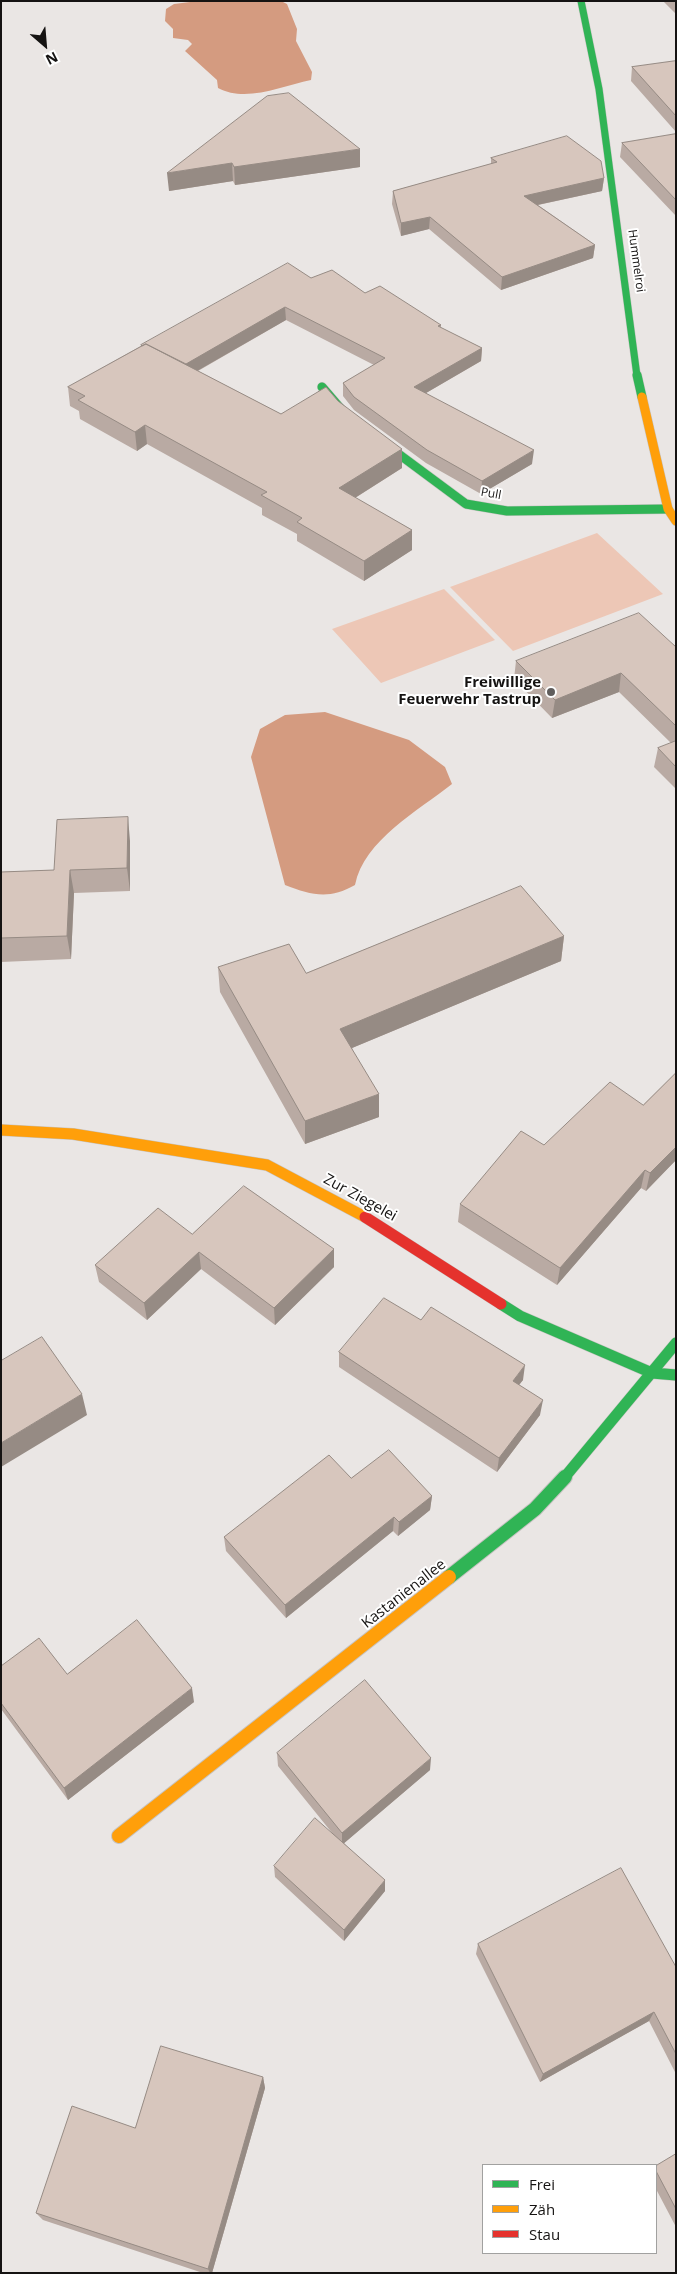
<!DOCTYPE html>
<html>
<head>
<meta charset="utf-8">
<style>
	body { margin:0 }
	#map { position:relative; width:677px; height:2274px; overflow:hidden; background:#eae6e4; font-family:"Open Sans",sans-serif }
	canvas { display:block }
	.frame { position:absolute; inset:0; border:2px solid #151312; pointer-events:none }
	.legend { position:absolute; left:482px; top:2164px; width:175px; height:90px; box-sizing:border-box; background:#fff; border:1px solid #a1a1a0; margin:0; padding:6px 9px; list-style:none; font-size:15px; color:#151312 }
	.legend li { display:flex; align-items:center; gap:10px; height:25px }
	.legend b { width:25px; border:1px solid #a1a1a0 }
	.north { position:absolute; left:20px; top:20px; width:50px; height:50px; -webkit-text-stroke:4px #fff; paint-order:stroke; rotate:153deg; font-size:14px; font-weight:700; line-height:20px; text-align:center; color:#151312 }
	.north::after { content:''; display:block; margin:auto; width:18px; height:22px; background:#151312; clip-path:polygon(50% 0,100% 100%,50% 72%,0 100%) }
</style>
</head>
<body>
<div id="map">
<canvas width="677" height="2274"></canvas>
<div class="frame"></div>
<ul class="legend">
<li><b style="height:6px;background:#30b455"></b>Frei</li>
<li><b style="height:6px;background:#ff9f0a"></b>Zäh</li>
<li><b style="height:6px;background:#e5322d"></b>Stau</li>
</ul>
<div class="north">N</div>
</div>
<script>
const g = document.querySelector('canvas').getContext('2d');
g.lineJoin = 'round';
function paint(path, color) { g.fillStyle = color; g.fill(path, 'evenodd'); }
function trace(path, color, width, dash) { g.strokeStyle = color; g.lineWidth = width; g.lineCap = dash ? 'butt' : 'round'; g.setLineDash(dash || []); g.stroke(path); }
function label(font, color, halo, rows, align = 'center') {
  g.font = font + ' "Open Sans",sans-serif'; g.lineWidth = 4; g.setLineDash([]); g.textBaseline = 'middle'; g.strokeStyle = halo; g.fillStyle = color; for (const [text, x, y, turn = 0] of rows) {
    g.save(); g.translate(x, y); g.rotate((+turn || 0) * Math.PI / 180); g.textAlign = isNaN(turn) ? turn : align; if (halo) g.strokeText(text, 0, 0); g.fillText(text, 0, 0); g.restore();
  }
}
paint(new Path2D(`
	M597,533L663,594L513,651L450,587Z
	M444,589L495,640L381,683L332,629Z`), '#edc7b6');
paint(new Path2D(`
	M198,1H281L287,4L297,29L296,41L312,72L311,80C282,86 246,103 218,88L217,80L185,51L192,44L188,40L173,38V29L165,21L166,9L174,4Z
	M325,712L409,740L445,767L452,784C418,811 364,840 355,885C329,900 311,895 285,885L251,757L260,729L285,715Z`), '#d49b80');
const fastFar3 = new Path2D(`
	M581,1L599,89L637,376`);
const fastFar2 = new Path2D(`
	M637,375L642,397
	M322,387L346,415L466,504L507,511L668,509`);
const fastFar1 = new Path2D(`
	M501,1304L520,1316L652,1373L676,1375
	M564,1478L676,1343`);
const fast = new Path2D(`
	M449,1577L535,1509L565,1477`);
const slowFar2 = new Path2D(`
	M642,397L668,509L676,521`);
const slowFar1 = new Path2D(`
	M1,1130L73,1134L267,1165L365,1217`);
const slow = new Path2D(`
	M119,1836L449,1577`);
const jam = new Path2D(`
	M365,1217L501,1304`);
trace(fastFar3, '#c6c3c1', 8);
trace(fastFar2, '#c6c3c1', 10);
trace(fastFar1, '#c6c3c1', 12);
trace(fast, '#c6c3c1', 16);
trace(slowFar2, '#c6c3c1', 10);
trace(slowFar1, '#c6c3c1', 12);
trace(slow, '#c6c3c1', 16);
trace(jam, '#c6c3c1', 12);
trace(fastFar3, '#30b455', 7);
trace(fastFar2, '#30b455', 9);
trace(fastFar1, '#30b455', 11);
trace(fast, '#30b455', 14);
trace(slowFar2, '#ff9f0a', 9);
trace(slowFar1, '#ff9f0a', 11);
trace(slow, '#ff9f0a', 14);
trace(jam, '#e5322d', 11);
paint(new Path2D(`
	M663,1H676V14Z
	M676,61V132L631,81L632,67Z
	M267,96L360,167L235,185L233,181L169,191Z
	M676,134V216L620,157L622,143Z
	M491,158L604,178L602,191L538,205L595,245L593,258L501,290L429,229L401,236L392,204L393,191L491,164Z
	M311,278L365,293L441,325V328L482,348L481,361L426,393L532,464L481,494L426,463L354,410L343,396V383L374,365L286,320L198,371L281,414L338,401L402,468L355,498L412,530V550L364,581L297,541V534L262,515V508L147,444L137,451L80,419L79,411L70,406L68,387L141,346V345Z
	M676,647V789L654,767L658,748L671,743L619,692L552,718L514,679L516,661Z
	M130,841V891L74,893L71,959L1,962V872L54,870Z
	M564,936L561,961L352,1048L379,1117L305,1144L220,992L218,967L306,973Z
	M676,1073V1160L646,1191L641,1188L557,1285L458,1222L460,1204L544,1145L643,1105Z
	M192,1234L334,1267L275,1325L201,1269L147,1320L99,1282L95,1265Z
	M421,1320L523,1380L519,1385L540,1415L497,1472L339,1367V1352Z
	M351,1478L432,1496L430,1510L398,1536L393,1531L286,1618L226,1551L224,1537Z
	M1,1666L67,1674L194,1702L68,1800L1,1709Z
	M277,1753L430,1770L344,1843L385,1891L344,1941L275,1877L274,1866L333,1834L278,1766Z
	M478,1944L676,1967V2074L649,2021L540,2082L476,1954Z
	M263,2077L265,2088L212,2273H203L43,2220L36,2213L135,2128Z
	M676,2154V2227L656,2189V2166Z`), '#b9aaa3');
paint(new Path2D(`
	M360,149V167L235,185L234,167Z
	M232,163L233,181L169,191L167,173Z
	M604,178L602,191L523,208L524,196Z
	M430,217L429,229L401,236V223Z
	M595,245L593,258L501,290L502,277Z
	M285,307L286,320L183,379L182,366Z
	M482,348L481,361L414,400V387Z
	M145,425L147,444L137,451L135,432Z
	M402,449V468L339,508V488Z
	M534,450L532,464L481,494L482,481Z
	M412,530V550L364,581V561Z
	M621,673L619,692L552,718L555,700Z
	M128,817L130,841V891L127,868Z
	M70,870L74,893L71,959L67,936Z
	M564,936L561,961L340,1053V1029Z
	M379,1094V1117L305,1144V1121Z
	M676,1147V1160L646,1191L650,1173Z
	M645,1170L641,1188L557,1285L560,1268Z
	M334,1249V1267L275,1325L274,1308Z
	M199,1252L201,1269L147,1320L144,1303Z
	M525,1365L523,1380L510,1396L513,1381Z
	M82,1394L87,1415L1,1467V1443Z
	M543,1400L540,1415L497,1472L499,1458Z
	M432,1496L430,1510L398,1536L399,1522Z
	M394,1517L393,1531L286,1618L285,1605Z
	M192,1688L194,1702L68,1800L64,1788Z
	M431,1758L430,1770L342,1845V1833Z
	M385,1880V1891L344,1941V1930Z
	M654,2012L649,2021L540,2082L543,2074Z
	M263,2077L265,2088L212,2273H210L208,2269Z`), '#968b84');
const building = new Path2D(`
	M676,61V116L632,67Z
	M289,93L360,149L234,167L232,163L167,173L267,96Z
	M676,134V200L622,143Z
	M567,136L601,161L604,178L524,196L595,245L502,277L430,217L401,223L393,191L497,162L491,158Z
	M288,263L311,278L332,270L365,293L380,286L441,325L438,326L482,348L414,387L534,450L482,481L427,450L354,397L343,383L385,358L285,307L186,364L146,344L142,346L141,345Z
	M146,344L281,414L326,387L338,401L402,449L339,488L412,530L364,561L297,522L302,518L261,495L267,492L145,425L135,432L78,400L85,396L68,387Z
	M639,613L676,647V726L621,673L555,700L516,661Z
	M676,741V767L658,748Z
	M128,817L127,868L70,870L67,936L1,938V872L54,870L57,820Z
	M521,886L564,936L340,1029L379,1094L305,1121L218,967L289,944L306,973Z
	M676,1073V1147L650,1173L645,1170L560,1268L460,1204L521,1131L544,1145L610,1082L643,1105Z
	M244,1186L334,1249L274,1308L199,1252L144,1303L95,1265L158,1208L192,1234Z
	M384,1298L421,1320L431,1307L525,1365L513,1381L543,1400L499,1458L339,1352Z
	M42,1337L82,1394L1,1443V1361Z
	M389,1450L432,1496L399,1522L394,1517L285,1605L224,1537L329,1455L351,1478Z
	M137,1620L192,1688L64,1788L1,1703V1666L39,1638L67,1674Z
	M365,1680L431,1758L342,1833L277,1753Z
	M315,1818L385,1880L344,1930L274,1866Z
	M621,1868L676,1967V2054L654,2012L543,2074L478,1944Z
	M161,2046L263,2077L208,2269L36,2213L72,2106L135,2128Z
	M676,2154V2209L656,2171V2166Z`);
paint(building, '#d7c6bd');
trace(building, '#968b84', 1);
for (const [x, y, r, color] of [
	[551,692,5,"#605d5c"]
]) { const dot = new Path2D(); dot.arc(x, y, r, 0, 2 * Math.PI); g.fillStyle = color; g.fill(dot); trace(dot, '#fff', 2); }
label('12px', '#151312', '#fff', [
	["Hummelroi",636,261,82],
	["Pull",491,494,10]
]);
label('bold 15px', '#151312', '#fff', [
	["Freiwillige",541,683],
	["Feuerwehr Tastrup",541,700]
], 'right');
label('15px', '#151312', '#fff', [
	["Zur Ziegelei",360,1198,29],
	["Kastanienallee",404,1594,-38]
]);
</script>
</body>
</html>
